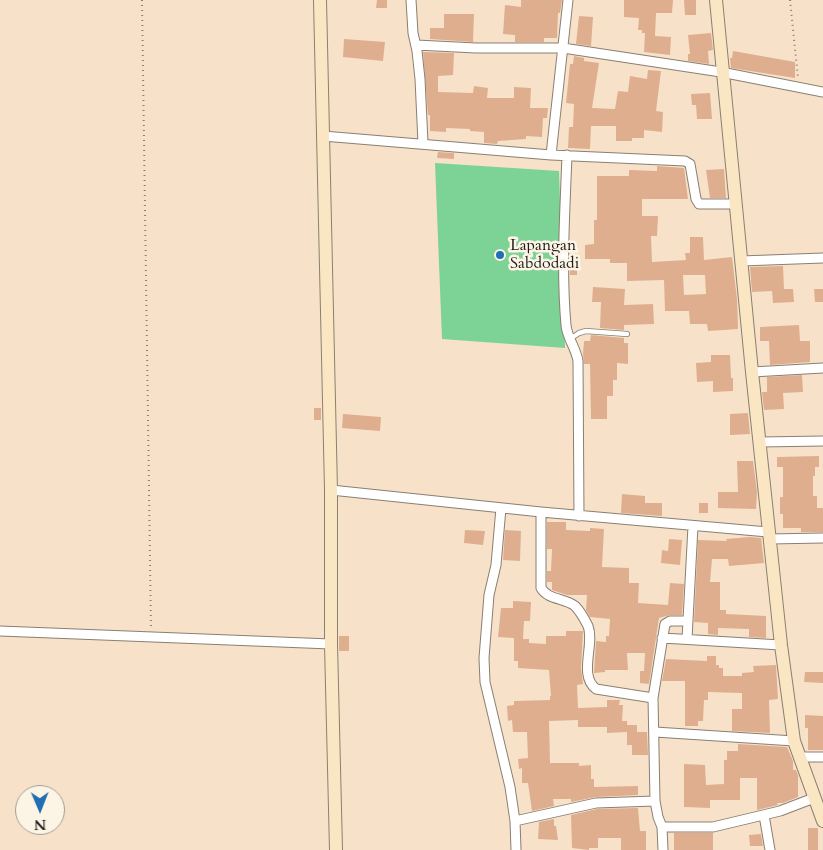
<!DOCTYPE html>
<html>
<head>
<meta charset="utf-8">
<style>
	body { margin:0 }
	#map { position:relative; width:823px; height:850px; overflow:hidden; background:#f7e2c9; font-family:Cardo,serif }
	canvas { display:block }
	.north { position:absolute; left:15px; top:785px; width:50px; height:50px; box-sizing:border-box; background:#fcf5e5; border:1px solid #a29e95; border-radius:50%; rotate:179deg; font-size:14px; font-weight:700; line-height:20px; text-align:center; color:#1c1c1c }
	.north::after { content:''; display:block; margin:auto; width:18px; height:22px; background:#1f6fb2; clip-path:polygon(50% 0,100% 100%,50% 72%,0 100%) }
</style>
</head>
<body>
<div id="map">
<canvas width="823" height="850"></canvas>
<div class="north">N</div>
</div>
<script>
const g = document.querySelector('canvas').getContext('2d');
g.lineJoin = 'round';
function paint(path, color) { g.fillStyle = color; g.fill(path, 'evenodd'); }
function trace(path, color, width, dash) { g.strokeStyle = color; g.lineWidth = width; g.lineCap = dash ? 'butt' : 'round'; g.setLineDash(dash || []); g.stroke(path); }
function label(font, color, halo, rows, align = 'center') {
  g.font = font + ' Cardo,serif'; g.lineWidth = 5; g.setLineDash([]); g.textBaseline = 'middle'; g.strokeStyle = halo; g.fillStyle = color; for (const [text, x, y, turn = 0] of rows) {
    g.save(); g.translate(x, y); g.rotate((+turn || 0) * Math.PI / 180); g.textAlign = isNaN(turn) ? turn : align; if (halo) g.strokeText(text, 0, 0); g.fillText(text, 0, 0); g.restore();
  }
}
paint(new Path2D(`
	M435,163L559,171L565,348L442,339Z`), '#7dd295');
paint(new Path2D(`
	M377,0H387V8H376Z
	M521,0H562L560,13H558L557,38H544V42H515V35L503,34L505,5L521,7Z
	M624,0H673L672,13H656L655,36L671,37L670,55L644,52L645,33H642V30H638L639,18L624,17Z
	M684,0H696V15H685Z
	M444,14H474L473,42L430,39V28H444Z
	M579,16L593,17L591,46L576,44Z
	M711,33L713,50L708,51L709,64L688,61V54H690L688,35Z
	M344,39L385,42L383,61L343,57Z
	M733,51L795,62V78L731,68L730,58H732Z
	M423,52L454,53L453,75L438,76V92L473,93L474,86L488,88L487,98H514V87L531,88L530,108H548L547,118H543L542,137L526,136V139L498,141L497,144L484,143V132L470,131V129L446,128V132L430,131V115H428Z
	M574,56L584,58V61L599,63L592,108L615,109L618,91L628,92L630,76L647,79L648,70L661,71L656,111L663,112L662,132L644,130V138H632V141H616V126H591L590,149L568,148L569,127H573L574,104L566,103L570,64H573Z
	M710,93L712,119H697L696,105H692L691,94Z
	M438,152L454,153V159L437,158Z
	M657,166L684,168L688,199H642V216H658L657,236H651L652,262L686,260L685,253H690V237H703L704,260L732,257L737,299L738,329L708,331L707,324H690L689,311H665L664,280L627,281V263H610V259H585V245L594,244V220H597V176H629V170L657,171ZM683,275H705L706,294L684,295Z
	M724,169L726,198H710L706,170Z
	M570,262H577V275H570Z
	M783,266L784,289H793L794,302L773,303L772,291L752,292L750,267Z
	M593,287L625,289L624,305L653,304L654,324L624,325V330L600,328L601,302H592Z
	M814,289H823V302H815Z
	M799,325L800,341H810V362L770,365L769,341H760V327Z
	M591,335L624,338V343H628V364L617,363V380H613V396H607V419H591L590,364H584L583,354L584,341H590Z
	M711,355H730L731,378H733V391L713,392V381L697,382L696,363L711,362Z
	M802,375L803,392L783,393L784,409L764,410L762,392H767V377Z
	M314,408H321V420H314Z
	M748,413L750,434L730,435V414Z
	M343,414L381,417L380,431L342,428Z
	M819,456V467H815V476H813V496H817V508H823V532H801V528H783V514H780V497H783V467H777V457Z
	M737,461H753L757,492L756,509L718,508V492H738Z
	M622,494L645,496V503H662V516L621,513Z
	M699,503H708V513H699Z
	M547,522H566V530L590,531V528L604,529L602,567L629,568V583H639L638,603L668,605L670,583L684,584L682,615H670L659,618L649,684L640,683V671H644L645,653H627L628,670H605V672L594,673L596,641L606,642V636H609L610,619L590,617L586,610L587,595H567L552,590V582H547V571H551L552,549H547Z
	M465,530L485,531L483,545L464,543Z
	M505,530L521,531L520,561L503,560Z
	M750,537L761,538L764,563L729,566L728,559H712L710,582H720V610H726V614L766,616V638L749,637V629L718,628V635L708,634V623L694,622L698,540L727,541L726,539Z
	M669,539L682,540L680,565L661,563L662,550L668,551Z
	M513,601L531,602L530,621H524L523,639H529V643L546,644V636H566V631H583L581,668L583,684L577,685L578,708L607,707V700H620L619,705H623L622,721H627V732L607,733V727H578V720L549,721L550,763H579V766L591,765V779H594V787L638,786V795L596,797L571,802V799H553L554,806L532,811L528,783H522V768L519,769L518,759L528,758L527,732H513L512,720L508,721L507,706L514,705V701L550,700V696H551L549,670L518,668V661H514V638L498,637L501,608H513Z
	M339,636H349V651H339Z
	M707,656H716V665H719V668H723V676H742V673L754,672L753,666L776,665L778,699L769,700L770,733L732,731V709H742V693L708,692V700H704L703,721H698V726H685V681H662L666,659L707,661Z
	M805,672H823V683L804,682Z
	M805,715L823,716V750H808V728H805Z
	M627,725H637V732H647L648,755H632V745H627Z
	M738,744L787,747L793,761V770H796L798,775V797L783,803H777L778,805L757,810V778H740V800H710V808L684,807V764L705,765L706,785L724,784V760H727V751H738Z
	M638,808L640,831H646V850H621V838H598V848H589V850L572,848L571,815L597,809Z
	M554,819V826H556L558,840L538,839L539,822Z
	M808,828H818V850H808Z
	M674,833H713V850H674Z
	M761,834L763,846H750L749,835Z`), '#dfae8e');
const lane = new Path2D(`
	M570,339L579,333L586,331L627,334`);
const street = new Path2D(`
	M411,0L413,33L417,51L420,79L423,143
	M416,45L476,48H563L721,72L823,92
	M323,136L551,155L685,161L690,164L696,199L699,204H736
	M551,155L568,0
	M567,155C565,211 561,268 566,325C567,338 576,348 578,361L579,516
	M741,261L823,258
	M752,372L823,368
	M760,442L823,441
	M331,490L541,512L768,532
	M501,508L496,565L489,595L484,658L485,682L510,787L515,821L516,850
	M541,512V588C548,600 565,598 575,606C580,611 585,620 588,626C595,645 578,675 596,689L653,698
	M769,539L823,538
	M0,631L331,644
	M662,638L781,645
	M687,639L693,526
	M655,732L794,741
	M800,757H823
	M764,815L770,850
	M515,821L596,803L655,801
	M662,827H713L780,811L814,798
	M663,850L662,827L658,817L655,801L653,698L665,624L670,621H688`);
const secondary = new Path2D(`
	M320,0L331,490V644L336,850
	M716,0L752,372L781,645L794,741L823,821`);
trace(lane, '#8a7f72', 6);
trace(street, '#8a7f72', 11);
trace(secondary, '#8a7f72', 14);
trace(new Path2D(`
	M142,0L151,628
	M790,0L798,78`), '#8a7f72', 2, [1, 4]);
trace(lane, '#fff', 4.5);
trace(street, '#fff', 9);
trace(secondary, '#fbe6c3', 12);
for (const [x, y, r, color] of [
	[500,255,5,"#1f6fb2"]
]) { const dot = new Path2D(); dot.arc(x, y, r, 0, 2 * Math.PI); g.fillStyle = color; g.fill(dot); trace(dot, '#fcf5e5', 2); }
label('16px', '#1c1c1c', '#fcf5e5', [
	["Lapangan",510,246],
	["Sabdodadi",510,264]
], 'left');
</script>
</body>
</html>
